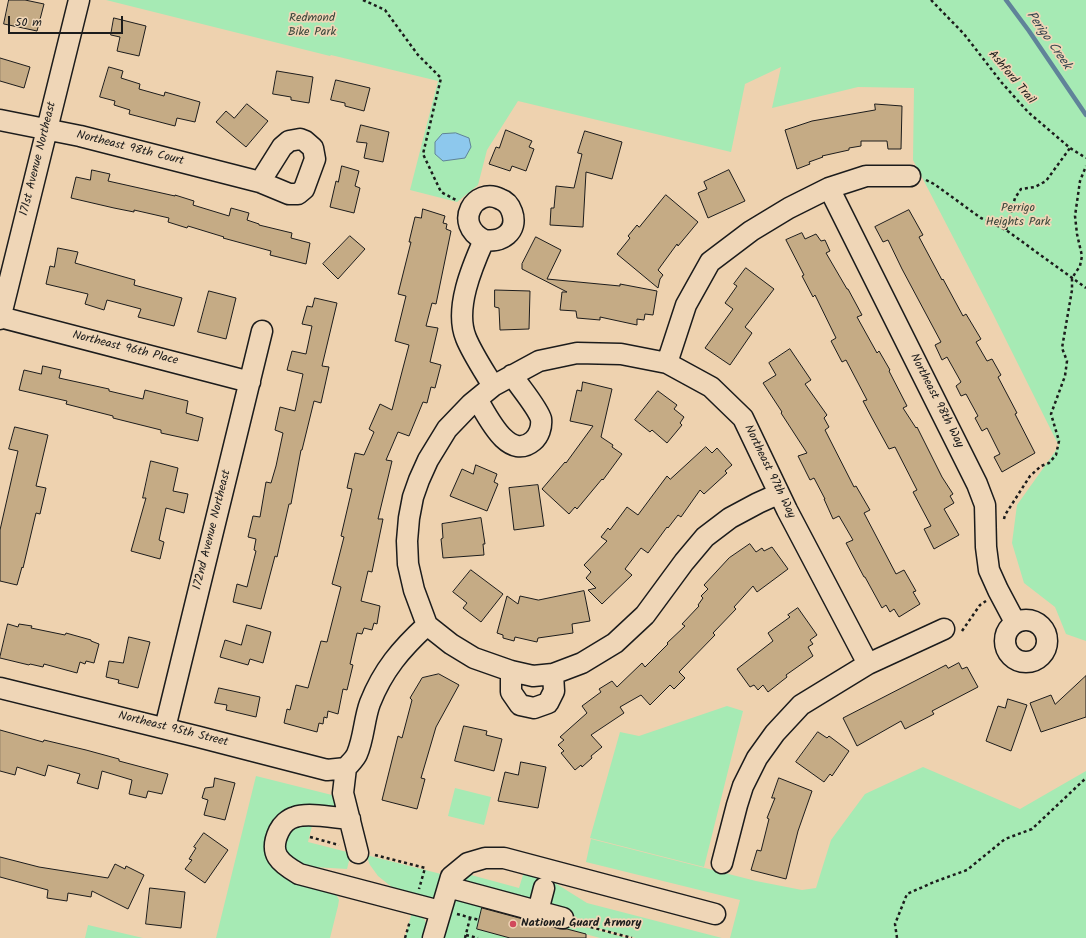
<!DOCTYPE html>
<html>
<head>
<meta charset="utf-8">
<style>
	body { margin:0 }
	#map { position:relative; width:1086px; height:938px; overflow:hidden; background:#eed2af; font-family:Kalam,sans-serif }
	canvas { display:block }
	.scale { position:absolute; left:8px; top:16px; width:115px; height:18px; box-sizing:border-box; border:2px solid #1c1c1c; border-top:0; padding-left:5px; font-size:12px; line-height:14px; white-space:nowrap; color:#1c1c1c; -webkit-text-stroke:3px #efd6b7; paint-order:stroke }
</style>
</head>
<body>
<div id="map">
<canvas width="1086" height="938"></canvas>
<div class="scale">50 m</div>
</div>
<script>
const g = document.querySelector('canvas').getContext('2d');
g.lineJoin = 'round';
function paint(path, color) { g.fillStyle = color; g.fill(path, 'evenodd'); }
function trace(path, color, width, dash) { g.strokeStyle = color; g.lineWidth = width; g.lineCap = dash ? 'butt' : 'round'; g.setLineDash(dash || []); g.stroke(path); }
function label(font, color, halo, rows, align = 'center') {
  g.font = font + ' Kalam,sans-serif'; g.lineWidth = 3.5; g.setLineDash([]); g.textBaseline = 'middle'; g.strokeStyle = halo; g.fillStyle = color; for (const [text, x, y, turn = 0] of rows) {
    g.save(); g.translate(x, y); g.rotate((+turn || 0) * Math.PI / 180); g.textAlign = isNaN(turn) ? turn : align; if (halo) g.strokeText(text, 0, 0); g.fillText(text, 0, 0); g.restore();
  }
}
paint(new Path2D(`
	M106,0H1086V641L1066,634L1055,607L1024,583L1012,543L1017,505L1059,446L993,314L913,160L914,88L858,87L772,108L781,67L745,84L731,152L518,101L487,150L478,185L457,202L410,190L438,81L331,55L330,56Z
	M727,706L743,711L704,867L590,838L620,732L639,736Z
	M923,767L1020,809L1086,771V938H730L740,900L586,862L591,839L756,881L802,890L816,888L831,840L865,794Z
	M256,776L336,796L337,804L334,808L329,810L269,841L336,894L339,900L338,906L330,938H216Z
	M455,788L491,797L484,825L448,816Z
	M313,822L308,842L351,853L347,869L297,866L287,860L282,839L291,828Z
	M366,855L445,875L436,895L431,900L398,892L378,876L370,865Z
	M473,868L471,875L519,888L523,875L529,871L557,876L555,883L587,903L722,938H636L564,919L551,908L548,899L552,882L539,878L534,898L530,901L479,891L461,880Z
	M455,896L564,921L627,938H600L483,906L477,929L510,938H443Z
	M412,912C428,917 427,923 425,938H405Z
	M88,925L143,938H85Z`), '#a6eab4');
const water = new Path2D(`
	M456,133L469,138L471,147L465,158L443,161L435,154V142L442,134Z`);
paint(water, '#8dc8ed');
trace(water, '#608399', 1);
trace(new Path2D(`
	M1006,0L1029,31L1086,115`), '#608399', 4.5);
const building = new Path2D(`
	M9,0H25L44,4L37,31L4,24Z
	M114,18L146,26L139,56L117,51L120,37L111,35Z
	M0,58L30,67L24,88L0,81Z
	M109,67L123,71L121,78L140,84L139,89L164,96L165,92L200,102L195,122L177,118L175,126L129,114L130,110L114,105L115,101L100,97Z
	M277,71L313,77L309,103L291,100V97L273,94Z
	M336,80L370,88L364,111L345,106V103L331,100Z
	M247,104L268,121L246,147L216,122L226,111L234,118Z
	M875,104L902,106L901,149H888L887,141H861V146L849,148V150L822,156L823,157L809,162L810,164L797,169L785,130L812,121L875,110Z
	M361,125L389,132L383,162L364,158L367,143L357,142Z
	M506,130L532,141L529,147L534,149L526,171L512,166L510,171L489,164L496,147L499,148Z
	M585,131L622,142L612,179L586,172L583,227L550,225L551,208H554L556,186L574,188L582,154L578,153Z
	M342,166L359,171L355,186L360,188L354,213L330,207L336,181L338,182Z
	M92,170L110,174L108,181L175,196V195L194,201L193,205L229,216L231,208L249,213L247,220L259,224V225L292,233L291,238L310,243L306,264L270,255L271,251L223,238L224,237L188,226L187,228L168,222L169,218L134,210V212L114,208L71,198L76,177L90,180Z
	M729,170L745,201L708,218L698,193L707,189L704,182Z
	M666,195L698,222L678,246L677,244L658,270L663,275L660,279L658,288L617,254L630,238L628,236L637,225L639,227Z
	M423,209L445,216L443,223L447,224L446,229L451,231L436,304L432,303L426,326L438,328L430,362L441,365L435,388L431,387L427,403L423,402L409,436L398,432L386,460L392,461L378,519H383L372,572L368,571L361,601L380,606L377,624L374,623L372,630L364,628L362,634L357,633L350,664L353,665L347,690L343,689L338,714L328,711L327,718L324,717L323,724L319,723L317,732L284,723L287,709L290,710L296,685L308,688L321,641L327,642L341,587L332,584L344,537L341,536L352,489L347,488L355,453L364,455L374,432L369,429L380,404L392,410L409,345L395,341L406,296L398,294L411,242H409L415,217L421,218Z
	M909,210L923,235L919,237L942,280L943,279L963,316L966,314L981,339L976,342L987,361L992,359L1001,375L998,377L1017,413L1015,414L1035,453L1002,472L994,457L1000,454L987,428L982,431L975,418L978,416L966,394L961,396L956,386L961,382L947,357L942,360L935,345L941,342L902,269L888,240L883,242L875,227Z
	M802,233L805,239L816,234L821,241L825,240L830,251L826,253L847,289H848L862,315L857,317L877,353L879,351L890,370L889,371L907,406L903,408L916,428L917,427L942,477L953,494L950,496L954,503L944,509L959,535L934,549L924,529L931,526L913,492L917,490L895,447L889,449L872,418L863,401L867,400L846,360L842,362L831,341L836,338L815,295L813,297L802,276L804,275L786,240Z
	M350,236L365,249L338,279L323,264Z
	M536,237L561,250L547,279L620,286V284L657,291L653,315L645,314L644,320L637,319V325L600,317V320L577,318L576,311L560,310L562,292H567L522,269V264Z
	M58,248L78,252L75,263L135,280L134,285L182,298L174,326L138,317L141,309L107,300L104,310L85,304L88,294L46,284L50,266L54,267Z
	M746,268L774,289L745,327L752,333L730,365L705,348L733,309L725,303L737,286L734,284Z
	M495,290L530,291L529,329L500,330L499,308L495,307Z
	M209,291L236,298L226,339L198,332Z
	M315,298L337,303L322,366L329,367L321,403L314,401L302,450H301L291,504H289L277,557L275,556L261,609L233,602L237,584L247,587L256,551L254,550L256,539L248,537L253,516L260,517L266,482L271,483L276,466L283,433L275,430L280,407L295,411L303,374L287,370L292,351L306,354L312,326L302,324L307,306L312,307Z
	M790,349L811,380L805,384L827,415L824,418L829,427L825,430L854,487L856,486L870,510L864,513L896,574L904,570L916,591L913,592L920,604L899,617L894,609L890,612L886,605L882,608L865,577H864L846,543L853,540L839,516L833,519L824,499H825L814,478L810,480L798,456L807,453L781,413L782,412L763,383L776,375L769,363Z
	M43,366L61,370L59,378L109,389V391L143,399L145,390L188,401L186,413L203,418L198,441L161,433V430L113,418V416L66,404L67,401L19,390L24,370L41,374Z
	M583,382L612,389L601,437L613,445L612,447L622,454L603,480L602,479L577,509L575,507L569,514L542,489L565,462L566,463L593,426L570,421L577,390L581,391Z
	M658,391L677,405L674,409L684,417L680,423L682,425L667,443L652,430L650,432L635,420Z
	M15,427L48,435L36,486L46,488L40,514L36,513L23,568L22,567L17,585L0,581V530L18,451L9,449Z
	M706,447L712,453L717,448L732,465L725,471L727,473L704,494L700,490L681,517L678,515L668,528L667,527L648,553L641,548L625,569L632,575L602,604L588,590L596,588L586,578L591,572L584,565L607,541L601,537L608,528L610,530L627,507L638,515L667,476L670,479Z
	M151,461L178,468L173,491L188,494L184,513L166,508L159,540L164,542L160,559L131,551L146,498H143Z
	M476,465L497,474L494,482L498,484L487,511L450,496L462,469L473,474Z
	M538,485L544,526L514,530L509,488Z
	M481,518L485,544H483L484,555L443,558L441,539L443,538L442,524Z
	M750,544L756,552L762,548L764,551L772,547L788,569L757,592L753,586L734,607L736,609L713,633L715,635L679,672L685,678L674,689L670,685L650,705L641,695L620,707L624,713L591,735L602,747L591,756L592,758L582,767L581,765L575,770L561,753L564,751L558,745L564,740L560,737L587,713L582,706L601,692L599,689L612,681L617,687L642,663L645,667L668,644L667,643L685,626L682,624L699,606L698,605L703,598L701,596L708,589L704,585L729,558Z
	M471,570L503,594L481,622L463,608L467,603L453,592Z
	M584,591L590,621L572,624L573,633L538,638L537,642L515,637L514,641L503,638V635L497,633L507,596L518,604L520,596L538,600Z
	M798,608L817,635L810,640L813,644L808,647L813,656L786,675L787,677L768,692L763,685L758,690L754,685L750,687L737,669L773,641L768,633L790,617L788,615Z
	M8,624L18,627L19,624L32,626L31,628L65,635L66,633L91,640V641L99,644L94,663L86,661L85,664L80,662L77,673L44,664L43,667L30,664L29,665L0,658Z
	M247,625L271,632L263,663L250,659L248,665L220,657L225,640L241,645Z
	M129,637L150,642L138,688L118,683L119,680L106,677L109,661L123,663Z
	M959,663L962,669L967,667L978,687L932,711L934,714L905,729L901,721L857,746L843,718L946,665L948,668Z
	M439,674L459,685L436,727L421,778L425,779L417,809L382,800L398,736L402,738L412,700L410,698L422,678Z
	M1086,676V717L1041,732L1030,703L1051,695L1055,704Z
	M219,688L260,697L256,717L226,710L227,705L215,703Z
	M1008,699L1027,705L1011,751L986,741L998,706L1005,708Z
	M464,726L487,731L486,735L502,739L494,771L455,761Z
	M0,730L43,742L44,740L86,750L119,759V761L168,774L162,794L148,791L146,798L129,794L132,780L102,771L98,789L77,783L80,774L48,765L45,776L17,767L15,775L0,771Z
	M818,732L827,738L829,736L849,751L832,776L830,774L824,782L796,762Z
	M521,762L546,767L538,808L498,801L505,772L518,775Z
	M215,778L235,783L225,820L204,815L208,800L202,798L205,788L213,787Z
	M779,778L812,791L798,831L786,879L751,870L757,850L761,851L769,819L767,818L775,798H772Z
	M204,833L228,850L205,883L185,869L192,860L189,859L196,848L194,847Z
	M0,857L39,867L108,878L115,864L125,869L126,866L144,875L128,909L92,891L91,897L68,893L67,901L47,898L48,890L0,877Z
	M150,888L185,892L181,928L146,924Z
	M482,908L560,929H567L586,934V938H510L477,929Z`);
paint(building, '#c5ab85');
trace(building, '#1c1c1c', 1);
const minor = new Path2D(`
	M0,120L80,136L260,182L289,194H298L304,189L315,159L313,148L305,141L300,139L289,141L282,147L260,182
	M829,188L977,484L985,505L986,547L989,570L998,590L1015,622
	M484,240C452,224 475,186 500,199C506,201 510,206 512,212C519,232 501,243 484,240C472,267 454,309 466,338C472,353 484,371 493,386
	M0,317L250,382
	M0,319L79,0
	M667,363L686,305L710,262L751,231L789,208L829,188L866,176H910
	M477,399C487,415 508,462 533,441C539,436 542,427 541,419C538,408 519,386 512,375
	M1005 641a21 21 0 1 1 42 0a21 21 0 1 1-42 0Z
	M427,625L414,590L408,564L407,541L409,518L413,497L419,480L428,460L447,429L471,404L493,386L539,361L577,353L621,354L667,363L711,387L743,418L787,510L868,664
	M427,625L451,644L474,658L511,671L533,676L553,674L582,663L615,643L645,615L684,562L705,537L730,518L758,503L778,494
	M511,671V692L520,705L534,708L548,703L554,691L553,674
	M0,688L199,737L327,770L346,768
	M165,728L262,331
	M346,768C349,764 355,759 357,754C364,738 364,719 370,703C383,670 401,649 427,625
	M346,768L343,793L358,853
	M350,819C336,818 308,812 295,817C288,819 282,825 279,831C268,854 280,863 299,874L440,911
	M722,863L737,805L743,786L757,758L775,733L801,705L868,664L944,629
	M448,887L563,918
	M538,911L544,888
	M433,938L451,877L468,863L485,858H504L715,914`);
trace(minor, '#1c1c1c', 23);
trace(new Path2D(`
	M363,0L385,10L418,55L441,78L423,154L441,192L456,200
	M931,0L964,34L1002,83L1028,112L1070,148L1086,158
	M926,180L934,184L981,218L1006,230L1086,288
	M1006,230L1015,198L1021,189L1035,187L1046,181L1070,148
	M1004,519L1005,515L1030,476L1041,466L1049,463L1056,455L1059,441L1051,414L1065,376L1067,361L1062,348L1072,290V278L1080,266L1082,256L1077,234L1075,216L1080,181L1086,166
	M962,631L980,605L986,601
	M310,837L339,845
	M375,855L425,868L419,889
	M457,914L479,920
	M579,924L632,938
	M466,935L478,938
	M405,938L410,921
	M465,938L470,918
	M897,938L895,924L907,894L934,882L967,870L1005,839L1032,829L1086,778`), '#1c1c1c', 2.5, [3, 3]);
trace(minor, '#efd6b7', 20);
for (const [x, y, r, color] of [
	[513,924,4,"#d1495b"]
]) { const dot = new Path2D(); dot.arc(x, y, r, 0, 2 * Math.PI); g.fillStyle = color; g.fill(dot); trace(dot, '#efd6b7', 1.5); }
label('12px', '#38453a', '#efd6b7', [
	["Redmond",312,19],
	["Bike Park",312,33],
	["Perrigo",1018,209],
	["Heights Park",1018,223]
]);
label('12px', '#1c1c1c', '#efd6b7', [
	["Ashford Trail",1011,78,50],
	["Northeast 98th Court",130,149,14],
	["171st Avenue Northeast",39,159,-76],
	["Northeast 96th Place",125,349,14],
	["Northeast 98th Way",936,401,63],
	["Northeast 97th Way",769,472,64],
	["172nd Avenue Northeast",213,530,-76],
	["Northeast 95th Street",173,730,14]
]);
label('bold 12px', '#1c1c1c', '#efd6b7', [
	["National Guard Armory",521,924]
], 'left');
label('italic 13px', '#384750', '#efd6b7', [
	["Perigo Creek",1048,41,55]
]);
</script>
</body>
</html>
